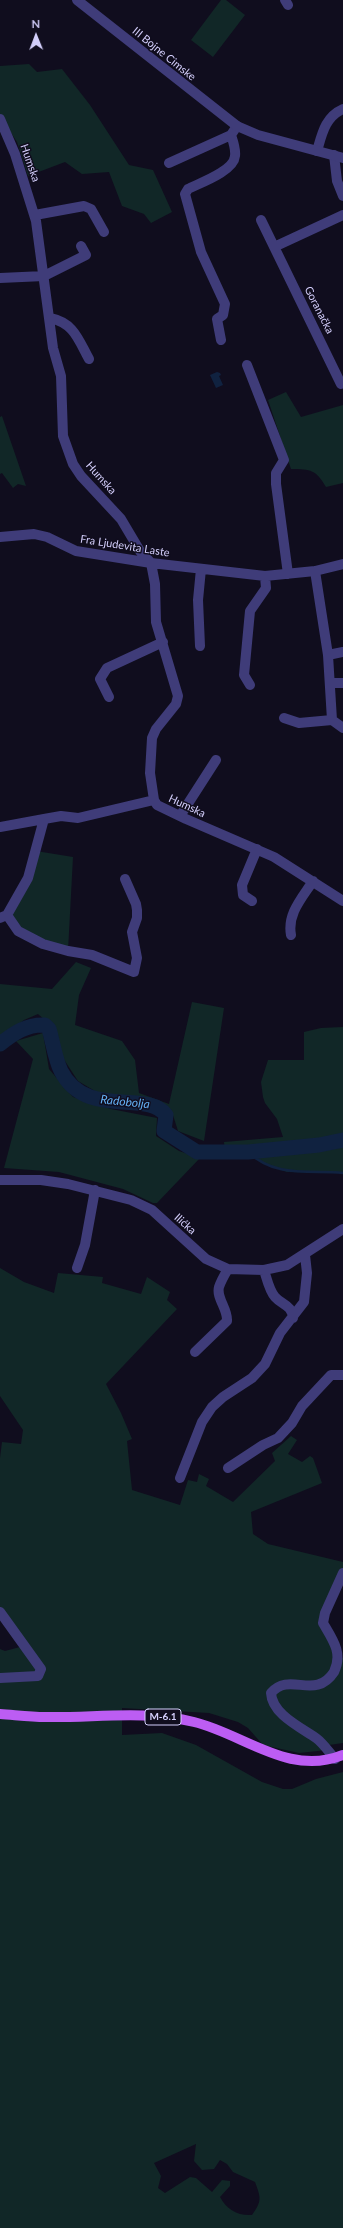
<!DOCTYPE html>
<html>
<head>
<meta charset="utf-8">
<style>
	body { margin:0 }
	#map { position:relative; width:343px; height:2228px; overflow:hidden; background:#100d1e; font-family:Lato,sans-serif }
	canvas { display:block }
	.north { position:absolute; left:16px; top:16px; width:40px; height:40px; -webkit-text-stroke:3px #100d1e; paint-order:stroke; rotate:359deg; font-size:11px; font-weight:700; line-height:16px; text-align:center; color:#d3cefb }
	.north::after { content:''; display:block; margin:auto; width:14px; height:18px; background:#d3cefb; clip-path:polygon(50% 0,100% 100%,50% 72%,0 100%) }
</style>
</head>
<body>
<div id="map">
<canvas width="343" height="2228"></canvas>
<div class="north">N</div>
</div>
<script>
const g = document.querySelector('canvas').getContext('2d');
g.lineJoin = 'round';
function paint(path, color) { g.fillStyle = color; g.fill(path, 'evenodd'); }
function trace(path, color, width, dash) { g.strokeStyle = color; g.lineWidth = width; g.lineCap = dash ? 'butt' : 'round'; g.setLineDash(dash || []); g.stroke(path); }
function label(font, color, halo, rows, align = 'center') {
  g.font = font + ' Lato,sans-serif'; g.lineWidth = 3; g.setLineDash([]); g.textBaseline = 'middle'; g.strokeStyle = halo; g.fillStyle = color; for (const [text, x, y, turn = 0] of rows) {
    g.save(); g.translate(x, y); g.rotate((+turn || 0) * Math.PI / 180); g.textAlign = isNaN(turn) ? turn : align; if (halo) g.strokeText(text, 0, 0); g.fillText(text, 0, 0); g.restore();
  }
}
paint(new Path2D(`
	M221,0H226L245,15L213,57L191,40Z
	M29,64L37,72L62,69L90,105L129,165L153,170L172,212L151,223L144,214L122,206L109,172L82,174L65,162L28,176L17,142L3,121L0,122V66Z
	M286,392L301,417L343,405V483L326,487C316,470 311,469 291,469L268,400Z
	M2,416L26,486L18,484L13,488L2,473L0,474V417Z
	M36,851L73,857L68,951L24,933L7,915Z
	M76,962L91,968L79,995L75,1025L122,1041L135,1060L139,1093L169,1104L192,1002L224,1008L204,1141L178,1131L173,1115L164,1105L138,1098L100,1094L78,1081L63,1058L54,1028L38,1014L24,1020L0,1039V984L52,989Z
	M343,1027V1173L287,1172L264,1164L248,1152H225L224,1142L283,1137L277,1119L265,1103L263,1097L261,1082L268,1060H304V1032L321,1028Z
	M43,1033L49,1069L73,1097L111,1109L157,1118L156,1136L179,1151L200,1158L157,1203H153L123,1189L59,1172L4,1168L33,1059L16,1041Z
	M0,1268L24,1282L54,1293L58,1273L103,1277L102,1283L141,1294L147,1277L170,1292L167,1300L177,1309L106,1384L121,1413L132,1439L127,1441L132,1490L180,1505L188,1480L197,1482L199,1474L209,1479L206,1486L233,1502L275,1461L272,1453L291,1436L297,1440L288,1454L302,1462L310,1456L313,1458L322,1483L251,1512L253,1534L268,1544L343,1562V1575L325,1613L340,1658H343V1743L329,1745L327,1750L299,1753L263,1745L248,1728L238,1722L209,1713L122,1708V1735L162,1733L196,1745L262,1782L283,1789H292L316,1779L343,1772V2228H0V1649L5,1651L20,1647L0,1612V1458L2,1442L21,1444L23,1430L0,1396ZM196,2144L194,2161L202,2170L214,2169L220,2160L227,2164L233,2172L255,2182C261,2198 262,2201 252,2215C238,2216 227,2210 220,2197L230,2186V2181L222,2180L212,2192L196,2178L190,2177L165,2193L158,2188L161,2176L154,2163Z`), '#112727');
paint(new Path2D(`
	M217,372L220,373L221,375L219,376L223,385L216,388L210,375Z`), '#102240');
trace(new Path2D(`
	M248,1152C276,1178 308,1170 343,1173`), '#102240', 2.5);
trace(new Path2D(`
	M0,1044C14,1033 27,1024 45,1025L49,1029C53,1042 55,1059 61,1071C86,1120 147,1089 166,1115L164,1131L197,1152H248L319,1145L343,1140`), '#102240', 15);
trace(new Path2D(`
	M285,0L288,5
	M0,119L15,154L36,221L53,348L61,376L63,436L73,464L81,476L121,519L140,551L151,563L155,584L156,622L178,696L176,704L156,729L152,738L150,773L154,800L157,805L186,819L274,857L343,901
	M317,151C322,134 325,117 343,109
	M334,155L337,181L343,196
	M169,163L231,135
	M35,215L84,206L91,209L104,232
	M261,220L341,384
	M274,247L343,215
	M0,278L44,276L86,255L81,246
	M50,318C74,323 78,339 89,359
	M221,340L217,319L223,315L225,304L201,252L185,194L188,189C200,183 234,171 235,156C236,149 233,141 231,135L237,126
	M247,365L284,460L276,473V484L288,574
	M0,537L34,534L47,537L76,551L151,563L265,576L315,571L343,564
	M315,571L328,655L332,720
	M200,646L198,600L201,569
	M328,655L343,652
	M331,683H343
	M250,685L244,675L250,611L266,588L265,576
	M109,697L100,679L107,668L163,642
	M284,718L299,723L332,720L343,728
	M180,816L216,760
	M0,827L44,819
	M252,901L243,895L242,885L257,849
	M7,915L28,878L44,819L61,816L78,818L154,800
	M0,918L7,915L18,931L43,944L68,951L92,955L134,972L137,958L132,932L137,918V910L136,904L125,879
	M291,935C287,914 302,898 313,881
	M0,1180H41L68,1184L131,1200L152,1210L206,1259L228,1269L264,1270L287,1265L343,1229
	M77,1268L85,1245L95,1190
	M264,1270C267,1279 269,1290 275,1297C282,1305 292,1305 293,1318
	M195,1352L227,1321C228,1309 216,1298 219,1287C221,1281 225,1274 228,1269
	M228,1468L263,1445L278,1438L292,1423L302,1406L331,1375H343
	M180,1478L202,1422L212,1407L223,1397L252,1378L265,1364L280,1333L304,1302L307,1273L305,1255
	M0,1612L41,1669L38,1676L0,1678
	M335,1759C329,1752 323,1743 316,1738C300,1727 272,1714 271,1693C290,1671 315,1701 334,1672C343,1653 333,1640 323,1623L325,1613L343,1573`), '#3f3c79', 10);
trace(new Path2D(`
	M77,0L237,126L258,135L343,158`), '#3f3c79', 10);
trace(new Path2D(`
	M0,1714C15,1715 30,1717 45,1717C95,1718 145,1710 194,1722C244,1734 289,1777 343,1755`), '#bc5df3', 10);
for (const [x, y, w] of [
	[163,1717,36]
]) { const box = new Path2D(); box.roundRect(x - w / 2, y - 8, w, 16, 3); g.fillStyle = '#100d1e'; g.fill(box); trace(box, '#d3cefb', 1); }
label('bold 10px', '#d3cefb', null, [
	["M-6.1",163,1717]
]);
label('11px', '#d3cefb', '#100d1e', [
	["III Bojne Cimske",164,54,39],
	["Humska",30,163,71],
	["Goranačka",319,310,63],
	["Humska",101,478,48],
	["Fra Ljudevita Laste",125,546,9],
	["Humska",187,806,25],
	["Ilićka",185,1224,42]
]);
label('italic 12px', '#64b0f4', '#100d1e', [
	["Radobolja",125,1102,6]
]);
</script>
</body>
</html>
